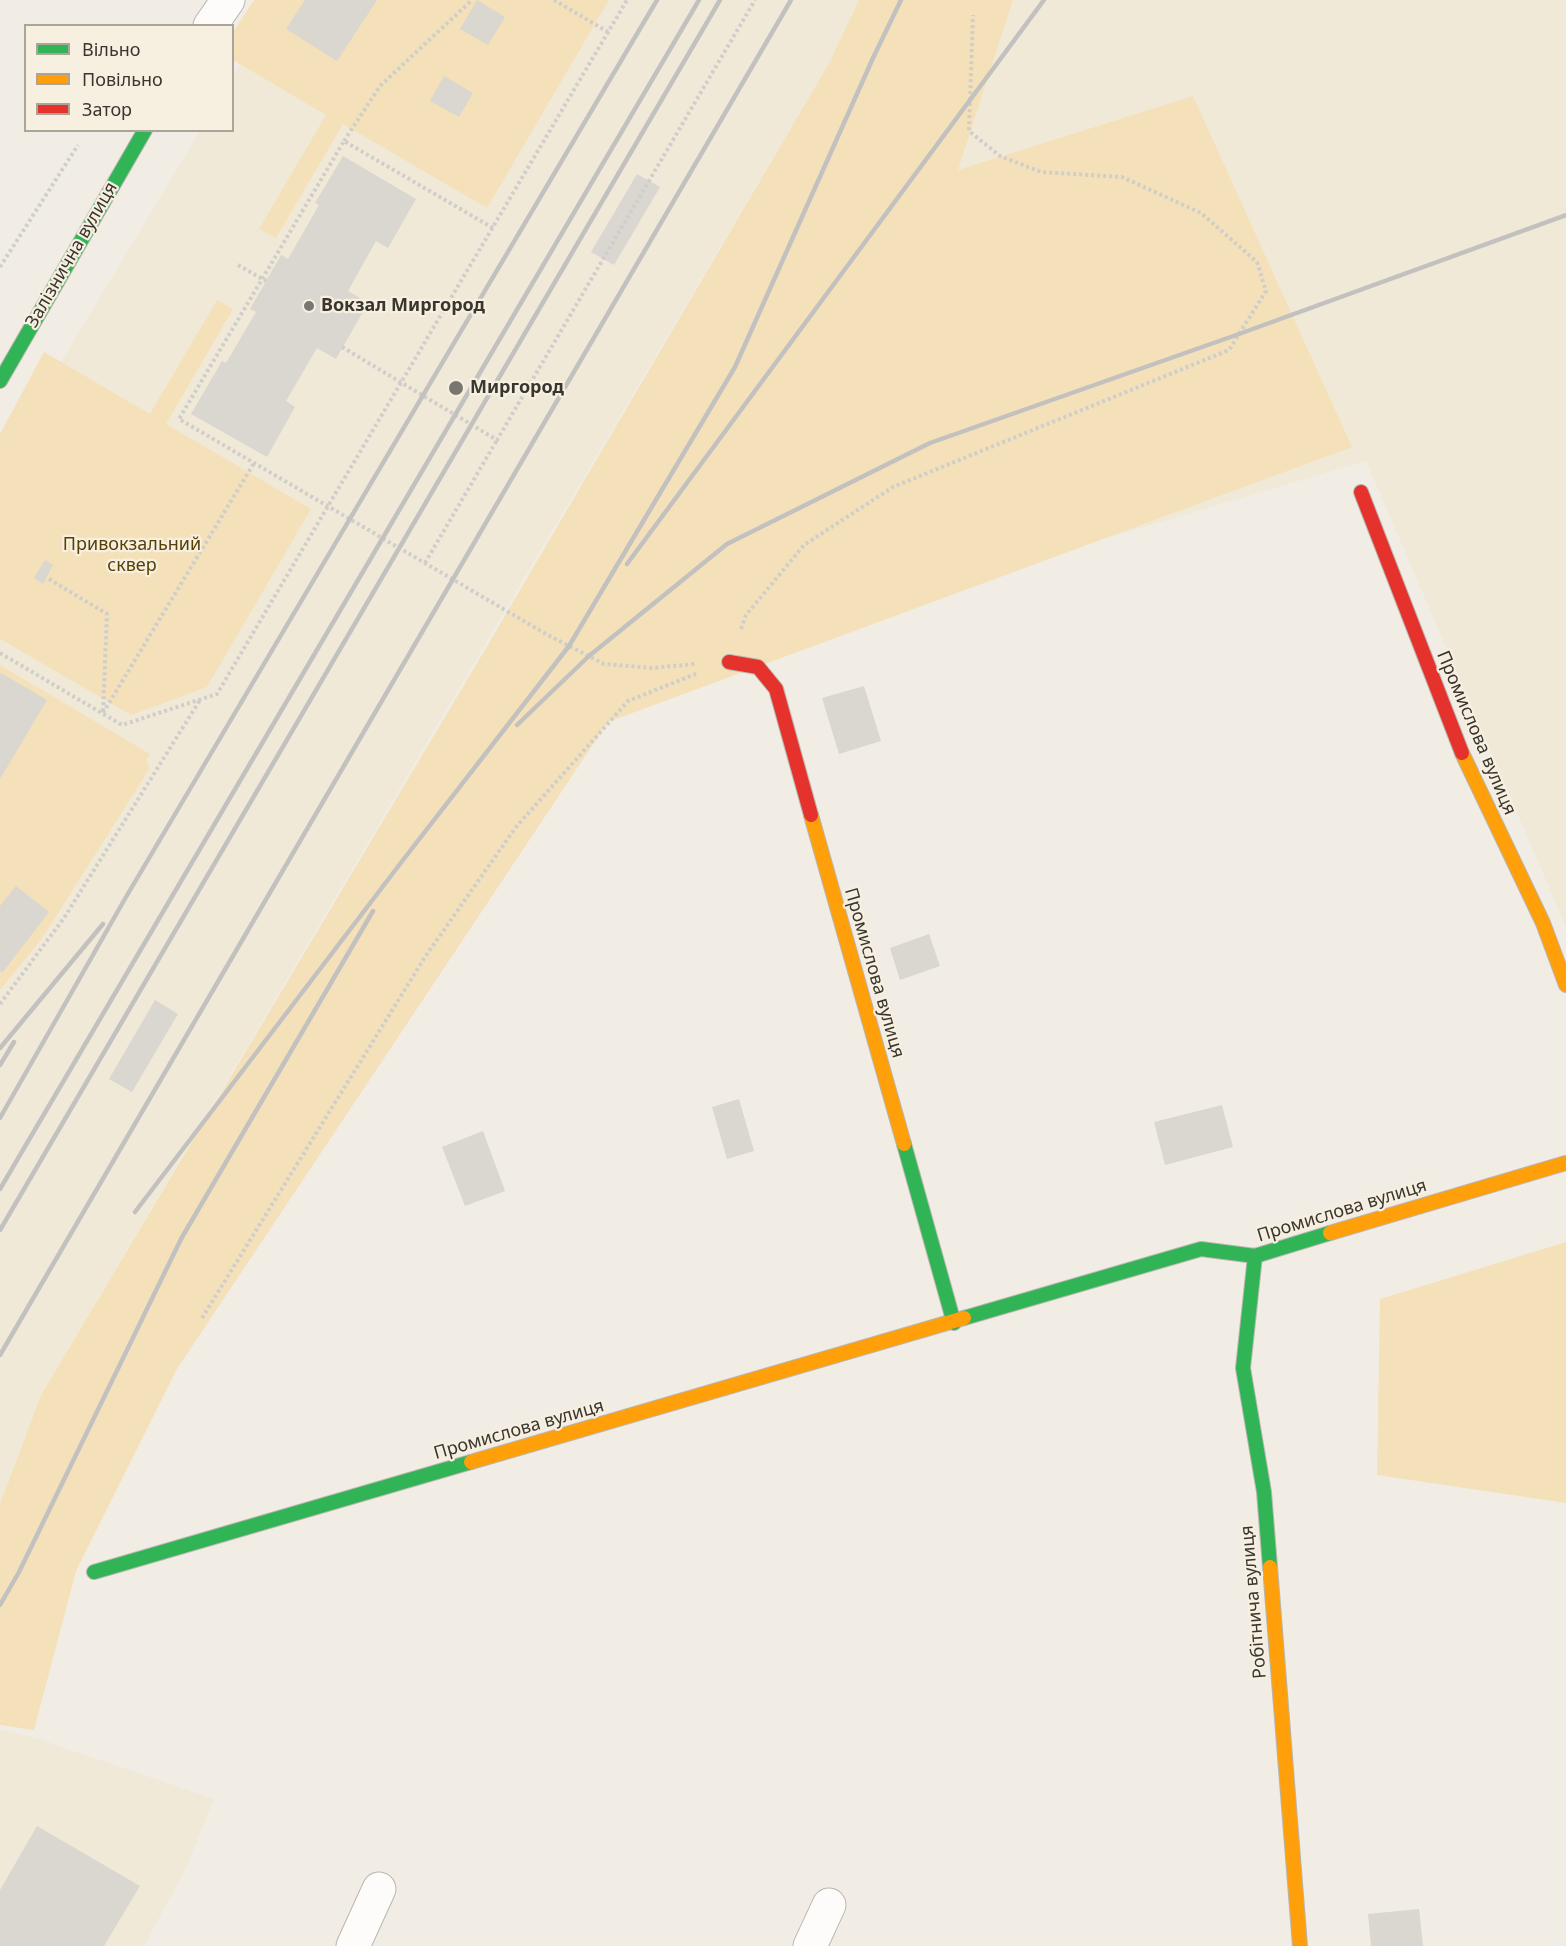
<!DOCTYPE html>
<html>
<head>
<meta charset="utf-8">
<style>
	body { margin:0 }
	#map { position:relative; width:1566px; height:1946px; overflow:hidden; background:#f1ede5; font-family:"Noto Sans",sans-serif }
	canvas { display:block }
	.legend { position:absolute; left:24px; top:24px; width:210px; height:108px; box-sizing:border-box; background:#f7efdf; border:2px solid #aba599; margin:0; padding:8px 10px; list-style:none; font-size:18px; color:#393630 }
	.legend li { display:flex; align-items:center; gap:12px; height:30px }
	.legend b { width:30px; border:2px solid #aba599 }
</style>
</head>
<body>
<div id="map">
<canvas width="1566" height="1946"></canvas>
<ul class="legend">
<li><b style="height:8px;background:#30b455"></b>Вільно</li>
<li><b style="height:8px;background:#ff9f0a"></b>Повільно</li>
<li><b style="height:8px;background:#e5322d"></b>Затор</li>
</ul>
</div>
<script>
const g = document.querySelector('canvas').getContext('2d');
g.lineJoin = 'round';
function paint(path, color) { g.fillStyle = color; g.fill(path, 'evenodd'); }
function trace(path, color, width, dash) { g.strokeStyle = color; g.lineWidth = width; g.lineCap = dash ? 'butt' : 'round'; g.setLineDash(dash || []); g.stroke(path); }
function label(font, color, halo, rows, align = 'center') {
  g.font = font + ' "Noto Sans",sans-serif'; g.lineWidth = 4.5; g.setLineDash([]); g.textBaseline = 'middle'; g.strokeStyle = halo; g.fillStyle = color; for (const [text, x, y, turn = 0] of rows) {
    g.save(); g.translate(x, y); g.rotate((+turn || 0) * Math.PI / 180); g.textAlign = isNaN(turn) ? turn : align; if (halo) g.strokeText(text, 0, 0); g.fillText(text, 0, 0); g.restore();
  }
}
paint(new Path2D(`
	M279,0H859L829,63L41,1395L0,1504V463L200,131L232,130L233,77Z
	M1013,0H1566V927L1366,461L781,635L957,171Z
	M0,1730L33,1737L214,1799L186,1868L144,1946H0Z`), '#f1e9d8');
paint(new Path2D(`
	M254,0H609L487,208L343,124L276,238L259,229L326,115L233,60V32Z
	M859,0H1013L958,170L1193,96L1352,447L608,722L177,1369L76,1571L34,1730L0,1725V1504L41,1395L486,648L829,63Z
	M217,300L233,309L166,424L311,509L207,687L131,715L0,639V434L44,352L150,414Z
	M0,665L150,754L146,761L150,768L41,940L0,990Z
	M1566,1242V1503L1377,1475L1380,1299Z`), '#f4e1ba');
paint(new Path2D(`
	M305,0H377L337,61L286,29Z
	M477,0L505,17L488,45L460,29Z
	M444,76L473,93L459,117L430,101Z
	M343,156L416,199L388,248L376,241L348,291L368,303L336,359L317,348L286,401L295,407L267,457L191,414L222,361L226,363L256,312L250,309L281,255L288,259L319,205L315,203Z
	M637,174L660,187L614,265L591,252Z
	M45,560L53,565L43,584L34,578Z
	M1,673L47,700L0,779V675Z
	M864,686L881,741L839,754L822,698Z
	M16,886L49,912L2,973L0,971V906Z
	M929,934L940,966L900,980L890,948Z
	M155,1000L178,1014L132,1092L109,1079Z
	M739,1099L754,1151L727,1159L712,1107Z
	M1222,1105L1233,1147L1165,1165L1154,1122Z
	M483,1131L505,1191L465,1206L442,1147Z
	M37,1826L140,1886L104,1946H0V1890Z
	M1419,1909L1423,1946H1371L1368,1914Z`), '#dad6d0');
const street = new Path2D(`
	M210,26L228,0
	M353,1946L379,1889
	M810,1946L829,1905`);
const fast = new Path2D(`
	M0,381L145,130
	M904,1144L954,1323
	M1255,1256L1243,1368L1264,1492L1270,1567
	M964,1318L1201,1249L1255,1256L1330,1233
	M94,1572L471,1462`);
const slow = new Path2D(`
	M1462,753L1543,923L1566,985
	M811,815L904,1144
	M1330,1233L1566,1163
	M471,1462L964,1318
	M1270,1567L1300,1946`);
const jam = new Path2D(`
	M1361,492L1462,753
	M729,662L758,667L776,689L811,815`);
trace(street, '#b9b6b0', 35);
trace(fast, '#b9b6b0', 16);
trace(slow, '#b9b6b0', 16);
trace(jam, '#b9b6b0', 16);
trace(new Path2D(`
	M554,0L608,32
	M344,141L380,86L472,0
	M493,228L344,141L179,419L546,634L604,664L652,668L695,664
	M238,265L266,281
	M0,267L78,145
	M342,347L497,440L755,0
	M425,563L497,440
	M49,579L107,614L103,712
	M741,629L746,615L804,545L893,487L1229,350L1266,291L1257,262L1201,213L1122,177L1041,172L1000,156L969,131L973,15
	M0,653L122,725L217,694L627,0
	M103,713L254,463
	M0,1004L64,918L200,700
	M202,1318L425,957L516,827L628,701L698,673`), '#cfcecb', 4, [3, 3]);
trace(street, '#fdfcfb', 33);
trace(fast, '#30b455', 14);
trace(slow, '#ff9f0a', 14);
trace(jam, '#e5322d', 14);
trace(new Path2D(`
	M627,564L1044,0
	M517,725L589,656L727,544L930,443L1239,334L1566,215
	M0,1048L103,924
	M0,1065L14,1042
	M0,1118L126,897L657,0
	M0,1189L699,0
	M135,1212L403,860L569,646L735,367L873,58L901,0
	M0,1230L720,0
	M0,1355L791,0
	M0,1605L19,1572L181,1239L373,911`), '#c2c1bf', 4.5);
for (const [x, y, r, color] of [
	[309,306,6,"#79766f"],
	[456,388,8,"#79766f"]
]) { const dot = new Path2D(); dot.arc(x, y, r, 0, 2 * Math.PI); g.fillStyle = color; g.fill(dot); trace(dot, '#f7efdf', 2); }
label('18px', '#393630', '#f7efdf', [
	["Залізнична вулиця",72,255,-60],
	["Промислова вулиця",1476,733,67],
	["Промислова вулиця",874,973,74],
	["Промислова вулиця",1342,1211,-17],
	["Промислова вулиця",519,1430,-16],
	["Робітнича вулиця",1254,1602,-95]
]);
label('bold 18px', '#393630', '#f7efdf', [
	["Вокзал Миргород",321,306],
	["Миргород",470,388]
], 'left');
label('18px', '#574006', '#f7efdf', [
	["Привокзальний",132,545],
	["сквер",132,566]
]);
</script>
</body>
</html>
